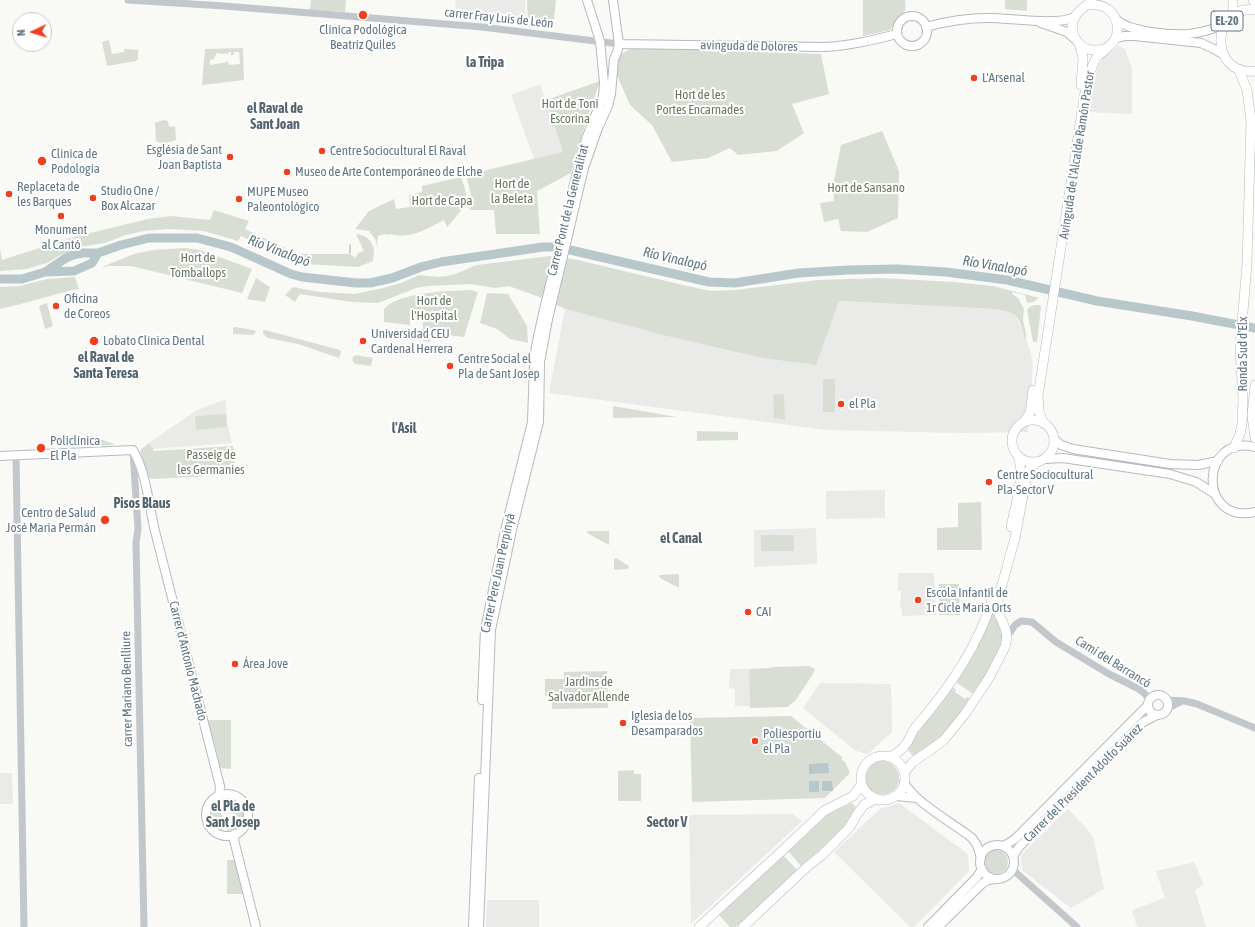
<!DOCTYPE html>
<html>
<head>
<meta charset="utf-8">
<style>
	body { margin:0 }
	#map { position:relative; width:1255px; height:927px; overflow:hidden; background:#f9f9f6; font-family:"Asap Condensed",sans-serif }
	canvas { display:block }
	.north { position:absolute; left:12px; top:12px; width:40px; height:40px; box-sizing:border-box; background:#fff; border:1px solid #c0c9cd; border-radius:50%; rotate:266deg; font-size:11px; font-weight:700; line-height:16px; text-align:center; color:#617783 }
	.north::after { content:''; display:block; margin:auto; width:14px; height:18px; background:#f03f1f; clip-path:polygon(50% 0,100% 100%,50% 72%,0 100%) }
</style>
</head>
<body>
<div id="map">
<canvas width="1255" height="927"></canvas>
<div class="north">N</div>
</div>
<script>
const g = document.querySelector('canvas').getContext('2d');
g.lineJoin = 'round';
function paint(path, color) { g.fillStyle = color; g.fill(path, 'evenodd'); }
function trace(path, color, width, dash) { g.strokeStyle = color; g.lineWidth = width; g.lineCap = dash ? 'butt' : 'round'; g.setLineDash(dash || []); g.stroke(path); }
function label(font, color, halo, rows, align = 'center') {
  g.font = font + ' "Asap Condensed",sans-serif'; g.lineWidth = 4; g.setLineDash([]); g.textBaseline = 'middle'; g.strokeStyle = halo; g.fillStyle = color; for (const [text, x, y, turn = 0] of rows) {
    g.save(); g.translate(x, y); g.rotate((+turn || 0) * Math.PI / 180); g.textAlign = isNaN(turn) ? turn : align; if (halo) g.strokeText(text, 0, 0); g.fillText(text, 0, 0); g.restore();
  }
}
paint(new Path2D(`
	M455,0H525L526,25L457,20Z
	M1119,46L1125,49L1132,68V114L1088,112L1091,88L1098,68L1104,57Z
	M540,84L563,152L541,159H534L511,95Z
	M835,301L994,309L1009,311L1015,313L1030,350L1033,364L1028,432L962,433L826,430L549,393L565,309L659,334Z
	M224,400L226,401L227,422L232,443L152,449L149,443L197,410Z
	M885,490V518L826,519V491Z
	M816,528L817,564L754,567V530Z
	M898,573H934L936,615L902,616V609H900L901,591H898Z
	M730,669H749L750,706H735V689L729,688Z
	M820,683L891,684L892,732L868,754L856,751L803,708Z
	M0,773H12L13,804H0Z
	M899,803L968,854L969,871L914,927H910L834,852L881,808L887,807Z
	M1068,809L1088,830L1094,840L1104,889L1071,908L1022,870L1021,855Z
	M792,814L802,821L691,924L689,815Z
	M1194,862L1204,885L1195,890L1206,927H1137L1132,910L1165,898L1156,871Z
	M487,900H539V927H486Z`), '#eaeae9');
paint(new Path2D(`
	M311,0H346L345,12L310,10Z
	M527,0H556L553,29L528,27Z
	M863,0H905C907,13 904,11 897,19C894,22 893,27 890,30L863,36Z
	M1005,0H1027V11L1005,9Z
	M109,40L112,54L124,52V49L138,50V59L136,61L107,66L102,42Z
	M243,48L244,80L202,85L205,49ZM229,52H231V55H234V52H239L240,64L229,65L228,62L210,65V60L213,59L215,60L214,58L216,55V53L224,54L226,53L227,55Z
	M632,48L821,54L829,94L792,104L804,133L777,151L738,155L730,148L708,158L672,162L652,125L630,105L615,71L619,55Z
	M600,81L588,115L571,173L537,191L540,234H496L494,210H469L473,203L466,175L563,152L546,100Z
	M163,120L168,121L169,127L175,126L176,140L163,144L156,141L155,123Z
	M882,131L899,171L898,218L867,232L841,231L838,219L824,222L820,203L834,201L833,186L841,145Z
	M461,177C472,204 464,207 447,227L444,220C426,229 410,240 390,234V235L384,234L378,236L377,244L379,252L375,239L369,231L355,229L369,211L394,199L396,209L410,207L409,195L422,192V186Z
	M214,210L249,221L245,229L298,254H350L356,258L358,253L364,251L356,234C372,236 376,247 373,261L358,267L303,264L241,236L238,241L204,231L168,229L144,231L126,235L105,243L79,247L77,249L59,256L47,263L27,269L0,271V249L2,260L74,237L148,219L171,216L210,220Z
	M185,248L200,250L252,269L242,293L131,266H109L102,268L107,265L134,254L153,250Z
	M550,256L578,260L687,286L711,291L735,290L818,280L880,278L954,282L993,286L1039,298L1033,302L1027,303L1025,295L1012,292V294L1018,298L1024,309L1023,320L1026,334V341C1017,316 1022,313 994,309L839,301L816,365L763,358L659,334L565,309L542,298L509,286L495,288L470,284L428,286L416,288L378,303L352,302L300,294L295,302L285,295L293,287L320,292L354,294L383,288L401,283L419,275L438,277L447,276L458,273L477,265Z
	M75,277L79,289L72,290L17,305L0,309V287L20,286L47,279Z
	M256,278L270,287L265,302L247,299Z
	M470,290L478,292L464,337L432,333L430,342L423,341V320H410V325L384,322V309C399,292 448,291 470,290Z
	M487,293L508,294L527,326L528,343L510,339L497,329L480,323Z
	M47,303L53,326L45,329L39,306Z
	M1035,305H1040L1041,307L1037,342H1033L1027,310L1029,307Z
	M235,327L254,330L256,332L253,335L233,334V328Z
	M265,330L340,350L341,352L339,358L298,344L268,338L263,334V331Z
	M356,355L373,358L371,366L355,364L352,360L353,357Z
	M823,379H835V412H823Z
	M784,394L785,420L774,418L773,395Z
	M613,406L677,417L613,418Z
	M226,414L227,427L196,430L195,416Z
	M697,431L738,432V440L697,441Z
	M91,436L114,444L113,445L94,446Z
	M149,443L154,451L233,446L235,469L232,475L152,479L148,477L140,450Z
	M981,502L982,550H937V528L958,527V503Z
	M587,531H609V545L587,533Z
	M761,535H794V551H761Z
	M616,558L629,566L628,569L614,570V559Z
	M679,574V588L660,578L659,575Z
	M939,584H959L960,615H939Z
	M992,610C995,618 1001,627 1002,636C1003,654 982,680 973,694L956,682Z
	M809,666L815,669L813,674L795,701L787,707L750,708L749,669L769,668L772,667Z
	M607,671L608,708L552,709V696H545V679H564V672Z
	M953,687L956,690L955,692L965,699L967,697L970,699L950,726L934,743L913,756L907,749L918,731L937,709Z
	M791,716L843,758L841,759L845,762L850,773L825,798L693,802V801H692L690,718Z
	M208,720H231V769L220,768L218,763L219,761L210,727H208L207,722Z
	M865 778a17 17 0 1 1 34 0a17 17 0 1 1-34 0Z
	M634,770V774H641V801H618V771Z
	M228,798L227,808L222,811L214,806L220,800Z
	M232,799C241,803 245,809 243,818L234,816L233,811L229,808Z
	M852,803L856,807L841,831L801,866L788,851L828,814Z
	M212,810L221,813L223,819L226,821L222,830C213,827 210,819 212,810Z
	M233,818L241,822L234,829L227,831L228,821Z
	M984 862a12 12 0 1 1 24 0a12 12 0 1 1-24 0Z
	M783,855L797,870L736,927H730L718,914Z
	M227,860H235L243,894H227Z`), '#d9ded5');
paint(new Path2D(`
	M828,763L829,773L809,774V764Z
	M809,781H819V792H809Z
	M822,781H832L833,791H822Z`), '#b8c7ca');
trace(new Path2D(`
	M350,245V253`), '#b8c7ca', 1.5);
trace(new Path2D(`
	M45,272L66,258L73,255L82,253H98L121,245L149,238H197L231,247L291,274L302,277L356,283H370L392,278L421,267L441,262L543,247H557L709,282L735,283L799,273L848,270L897,269L946,272L1007,280L1097,301L1192,316L1255,328
	M0,279H22L45,272L74,271L92,263L98,253`), '#b8c7ca', 9);
const secondary = new Path2D(`
	M897 31a15 15 0 1 1 30 0a15 15 0 1 1-30 0Z
	M1117,20C1130,32 1171,35 1188,34C1201,33 1213,29 1224,25
	M1041,23L1067,32L1076,40
	M926,27C947,21 967,18 989,18C1009,18 1059,26 1074,17
	M1116,38L1125,36H1135L1201,43L1214,49L1224,55
	M619,44L824,47C849,46 873,40 897,34
	M573,188L586,139L603,96L604,83L600,41L587,0
	M1054,439L1061,445L1073,449L1170,464L1198,465L1218,461
	M1255,447C1200,433 1197,525 1255,512
	M0,456L133,450C147,473 149,509 156,535C178,619 199,703 220,786L219,796
	M1044,459L1063,458L1170,474L1196,482L1215,494
	M1148 705a10 10 0 1 1 20 0a10 10 0 1 1-20 0Z
	M482,700L485,630L505,530L532,422L534,363L536,346L542,318L557,256
	M904,782C914,802 953,823 972,838L977,845L981,858
	M206 815a21 21 0 1 1 42 0a21 21 0 1 1-42 0Z
	M896,796L917,798
	M235,834L234,840L256,927
	M980 862a17 17 0 1 1 34 0a17 17 0 1 1-34 0Z
	M1004,846L1015,839L1148,705
	M1013,856L1019,847L1143,722L1157,715
	M473,927L479,778
	M479,927L491,630L512,530L539,422L540,362L548,319L584,168L598,128L608,106L611,94L614,59L617,53L619,44L613,0
	M928,927L977,877L982,869
	M938,927L983,883L988,880L996,879`);
const primary = new Path2D(`
	M1088,5C1125,0 1127,52 1094,50C1078,50 1067,31 1075,17C1079,9 1087,6 1092,0
	M1080,45L1083,58L1081,85
	M1012 441a21 21 0 1 1 42 0a21 21 0 1 1-42 0Z
	M1024,422L1030,413L1033,390
	M1043,423L1039,411L1038,396L1087,79L1096,58L1108,47
	M1011,527C1015,507 1025,475 1018,456
	M861 778a22 22 0 1 1 44 0a22 22 0 1 1-44 0Z
	M890,757C896,754 902,750 906,744C910,739 911,733 915,728C951,686 979,645 995,592
	M904,773L913,762L943,741L965,714L989,678L1005,647L1007,637L1005,628L999,614L998,599L1015,538L1027,474L1030,469L1037,462
	M699,927L783,850L824,811L853,796L861,785
	M743,927L807,867L822,855L849,828L858,813L864,805L875,799`);
const trunk = new Path2D(`
	M1233,0V16
	M1253,0L1255,3
	M1255,10C1211,4 1208,76 1255,71
	M1255,385L1252,416L1255,438
	M1234,448L1240,434L1242,424L1243,400L1240,347L1247,264L1251,120L1247,90L1239,70`);
trace(secondary, '#b3bbbf', 10);
trace(primary, '#b2b9bd', 10);
trace(trunk, '#b4babd', 10);
trace(new Path2D(`
	M128,0L224,6L482,27L619,44
	M133,452L138,529L136,543L144,927
	M16,456L24,927
	M1007,637L1015,625L1021,621L1032,622L1056,642L1109,674L1139,689L1144,693L1150,700
	M1166,700L1185,701L1197,704L1255,728
	M1167,709L1182,701
	M1012,869L1077,927`), '#c1c7ca', 7);
trace(secondary, '#fff', 8);
trace(primary, '#fff', 9);
trace(trunk, '#fff', 9);
for (const [x, y, r, color] of [
	[363,15,5,"#f03f1f"],
	[974,78,4,"#f03f1f"],
	[322,151,4,"#f03f1f"],
	[230,157,4,"#f03f1f"],
	[42,161,5,"#f03f1f"],
	[287,172,4,"#f03f1f"],
	[9,194,4,"#f03f1f"],
	[93,198,4,"#f03f1f"],
	[239,199,4,"#f03f1f"],
	[61,216,4,"#f03f1f"],
	[56,306,4,"#f03f1f"],
	[94,341,5,"#f03f1f"],
	[363,341,4,"#f03f1f"],
	[450,366,4,"#f03f1f"],
	[841,404,4,"#f03f1f"],
	[41,448,5,"#f03f1f"],
	[989,482,4,"#f03f1f"],
	[105,520,5,"#f03f1f"],
	[918,600,4,"#f03f1f"],
	[748,612,4,"#f03f1f"],
	[235,664,4,"#f03f1f"],
	[623,723,4,"#f03f1f"],
	[755,741,4,"#f03f1f"]
]) { const dot = new Path2D(); dot.arc(x, y, r, 0, 2 * Math.PI); g.fillStyle = color; g.fill(dot); trace(dot, '#fff', 1.5); }
for (const [x, y, w] of [
	[1227,21,32]
]) { const box = new Path2D(); box.roundRect(x - w / 2, y - 10, w, 20, 3); g.fillStyle = '#fff'; g.fill(box); trace(box, '#617783', 1); }
label('bold 12px', '#617783', null, [
	["EL-20",1227,21]
]);
label('13px', '#617783', '#fff', [
	["carrer Fray Luis de León",499,18,6],
	["avinguda de Dolores",749,46,1],
	["Avinguda de l'Alcalde Ramón Pastor",1077,155,-81],
	["Carrer Pont de la Generalitat",568,210,-76],
	["Ronda Sud d'Elx",1243,354,-90],
	["Carrer Pere Joan Perpinyà",498,573,-78],
	["Carrer d'Antonio Machado",188,661,76],
	["Camí del Barrancó",1113,662,32],
	["carrer Mariano Benlliure",127,689,-91],
	["Carrer del President Adolfo Suárez",1083,783,-45]
]);
label('13px', '#617783', '#fff', [
	["Clínica Podológica",363,30,"center"],
	["Beatriz Quiles",363,45,"center"],
	["L'Arsenal",982,78],
	["Església de Sant",222,150,"right"],
	["Joan Baptista",222,165,"right"],
	["Centre Sociocultural El Raval",330,151],
	["Clínica de",51,154],
	["Podología",51,169],
	["Museo de Arte Contemporáneo de Elche",295,172],
	["Replaceta de",17,187],
	["les Barques",17,202],
	["Studio One /",101,191],
	["Box Alcazar",101,206],
	["MUPE Museo",247,192],
	["Paleontológico",247,207],
	["Monument",61,230,"center"],
	["al Cantó",61,245,"center"],
	["Oficina",64,299],
	["de Coreos",64,314],
	["Universidad CEU",371,334],
	["Cardenal Herrera",371,349],
	["Lobato Clínica Dental",103,341],
	["Centre Social el",458,359],
	["Pla de Sant Josep",458,374],
	["el Pla",849,404],
	["Policlínica",50,441],
	["El Pla",50,456],
	["Centre Sociocultural",997,475],
	["Pla-Sector V",997,490],
	["Centro de Salud",96,513,"right"],
	["José María Permán",96,528,"right"],
	["Escola Infantil de",926,593],
	["1r Cicle María Orts",926,608],
	["CAI",756,612],
	["Área Jove",243,664],
	["Iglesia de los",631,716],
	["Desamparados",631,731],
	["Poliesportiu",763,734],
	["el Pla",763,749]
], 'left');
label('13px', '#677a61', '#fff', [
	["Hort de les",700,95],
	["Portes Encarnades",700,110],
	["Hort de Toni",570,104],
	["Escorina",570,119],
	["Hort de",512,184],
	["la Beleta",512,199],
	["Hort de Sansano",866,188],
	["Hort de Capa",442,201],
	["Hort de",198,258],
	["Tomballops",198,273],
	["Hort de",434,301],
	["l'Hospital",434,316],
	["Passeig de",211,455],
	["les Germanies",211,470],
	["Jardins de",589,682],
	["Salvador Allende",589,697]
]);
label('bold 14px', '#54646e', '#fff', [
	["la Tripa",485,63],
	["el Raval de",275,109],
	["Sant Joan",275,125],
	["el Raval de",106,358],
	["Santa Teresa",106,374],
	["l'Asil",404,429],
	["Pisos Blaus",142,504],
	["el Canal",681,539],
	["el Pla de",233,807],
	["Sant Josep",233,823],
	["Sector V",667,823]
]);
label('italic 14px', '#5c777d', '#fff', [
	["Río Vinalopó",279,251,21],
	["Río Vinalopó",675,259,13],
	["Río Vinalopó",995,266,10]
]);
</script>
</body>
</html>
